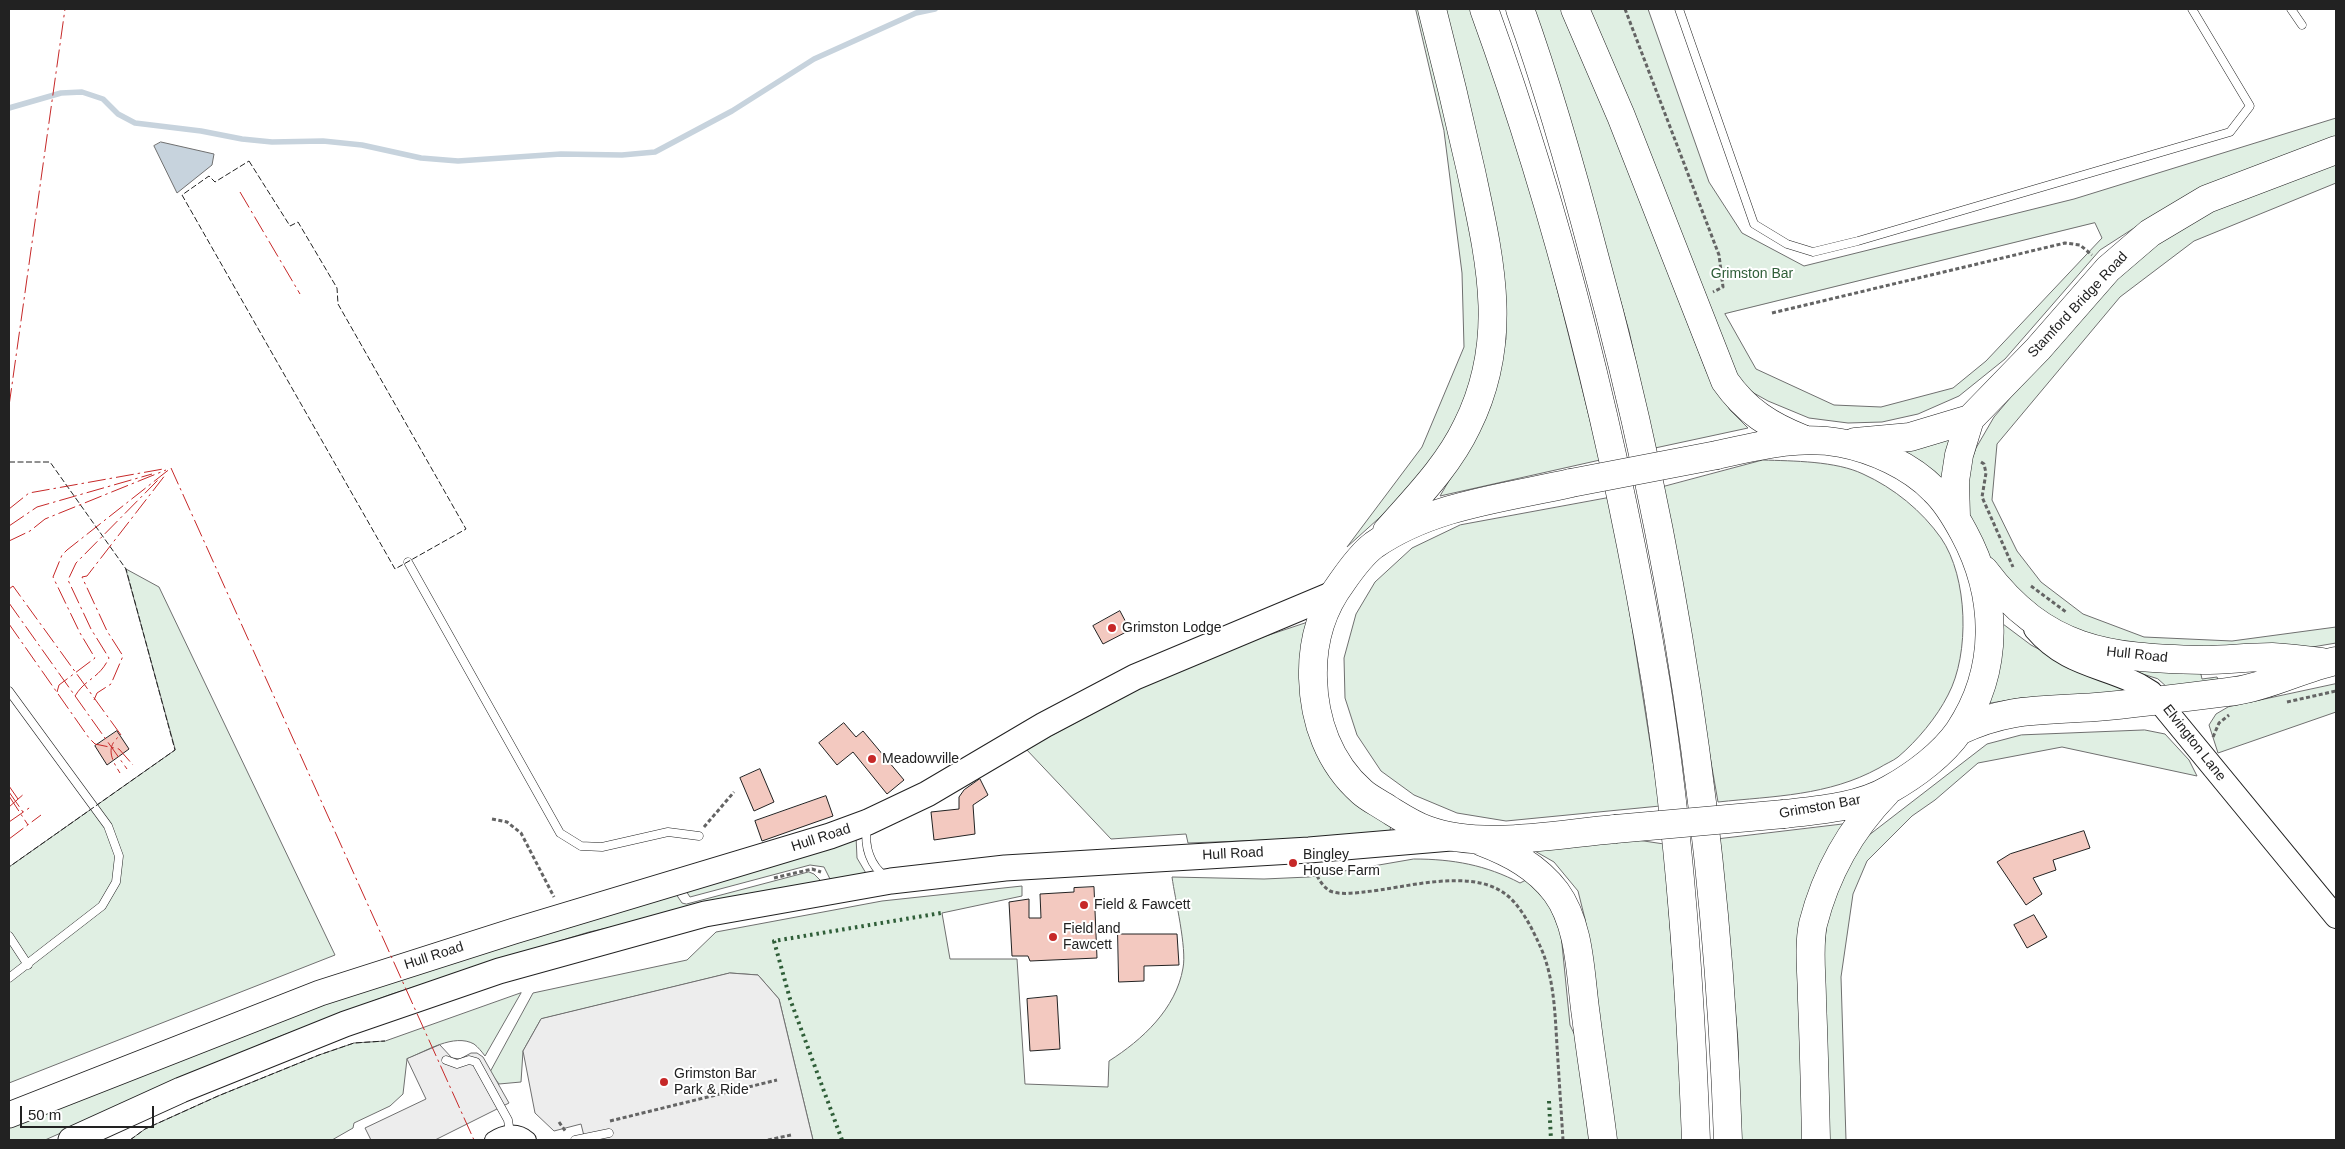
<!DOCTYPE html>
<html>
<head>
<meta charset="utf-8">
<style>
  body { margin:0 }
  #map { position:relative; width:2345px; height:1149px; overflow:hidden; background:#fff; font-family:Helvetica,sans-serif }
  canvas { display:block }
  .frame { position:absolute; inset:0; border:10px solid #222; pointer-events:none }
  .scale { position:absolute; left:20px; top:1106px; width:134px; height:22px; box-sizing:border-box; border:2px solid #222; border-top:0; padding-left:6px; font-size:15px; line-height:18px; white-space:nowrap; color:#222; -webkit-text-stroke:4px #fff; paint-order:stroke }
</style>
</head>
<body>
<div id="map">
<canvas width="2345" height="1149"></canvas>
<div class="frame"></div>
<div class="scale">50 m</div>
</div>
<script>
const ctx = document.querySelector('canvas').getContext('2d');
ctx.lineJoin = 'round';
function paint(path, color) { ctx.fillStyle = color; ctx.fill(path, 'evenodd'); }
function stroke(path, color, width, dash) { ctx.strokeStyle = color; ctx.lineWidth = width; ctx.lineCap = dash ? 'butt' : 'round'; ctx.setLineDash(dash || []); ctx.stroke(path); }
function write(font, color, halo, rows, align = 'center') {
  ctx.font = font + ' Helvetica,sans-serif'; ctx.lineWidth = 4; ctx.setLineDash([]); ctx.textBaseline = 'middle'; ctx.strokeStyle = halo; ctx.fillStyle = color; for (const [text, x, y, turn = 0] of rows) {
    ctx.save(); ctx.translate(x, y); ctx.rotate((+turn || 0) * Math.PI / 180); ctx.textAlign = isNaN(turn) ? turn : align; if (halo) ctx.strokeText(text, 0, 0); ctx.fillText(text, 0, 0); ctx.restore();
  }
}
const green = new Path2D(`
  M 1416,9 L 1418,9 L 1454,131 L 1478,250 L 1481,349 L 1468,399 L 1444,446 L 1419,482 L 1347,547 L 1422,447 L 1464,347 L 1462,273 L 1444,131 Z
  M 1442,9 L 1473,9 L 1529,177 L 1600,460 L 1440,496 L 1464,455 L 1489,395 L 1506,339 L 1504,289 Z
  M 1530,9 L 1566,9 L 1707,373 L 1730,410 L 1748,428 L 1655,448 L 1629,331 L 1577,147 Z
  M 1586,9 L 1648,9 L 1709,182 L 1742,233 L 1804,266 L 2074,199 L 2336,118 L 2336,139 L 2145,221 L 2100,250 L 2005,359 L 1959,396 L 1918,414 L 1882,422 L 1848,423 L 1809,418 L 1768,401 L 1743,387 L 1726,356 ZM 2095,223 L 2102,238 L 1986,361 L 1953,388 L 1881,407 L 1834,405 L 1756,369 L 1725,314 Z
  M 2336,157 L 2336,183 L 2194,241 L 2120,297 L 1997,444 L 1992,500 L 2017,551 L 2041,582 L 2083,614 L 2144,637 L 2232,641 L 2336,627 L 2336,643 L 2277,653 L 2134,653 L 2056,626 L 1998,577 L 1979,541 L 1966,505 L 1966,475 L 1976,448 L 1994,417 L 2064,334 L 2123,270 L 2168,232 L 2236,198 Z
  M 1952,436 L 1946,483 L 1901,452 Z
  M 1763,460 C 1793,461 1836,461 1863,474 C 1894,488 1922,511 1941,538 C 1968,577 1970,654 1948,695 C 1937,717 1917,741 1898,757 C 1893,761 1885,764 1879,768 C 1828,796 1774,796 1718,802 L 1663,487 Z
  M 1608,498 L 1624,576 L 1660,806 L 1506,821 L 1457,813 L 1414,795 L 1381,771 L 1357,735 L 1345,698 L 1344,658 L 1356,614 L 1375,582 L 1412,548 L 1460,525 Z
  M 126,569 L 159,587 L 335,955 L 9,1083 L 9,867 L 175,750 Z
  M 1312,621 L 1309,708 L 1391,823 L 1390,831 L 1296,839 L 1188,843 L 1186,834 L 1111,839 L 1026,749 L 1158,679 L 1230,648 Z
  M 2003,624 L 2031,645 L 2059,660 L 2131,692 L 2021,698 L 1985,704 Z
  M 2127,669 L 2200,670 L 2202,679 L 2217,677 L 2218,679 L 2168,688 L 2158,679 Z
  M 2336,684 L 2336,712 L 2218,753 L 2209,725 L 2216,714 L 2228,707 Z
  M 2145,730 L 2165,734 L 2189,760 L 2197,776 L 2062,747 L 1978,763 L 1935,800 L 1912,816 L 1867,861 L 1853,894 L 1841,977 L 1846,1140 L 1828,1140 L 1822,965 L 1827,921 L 1840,879 L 1860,842 L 1987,744 L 2021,735 Z
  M 1845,824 L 1814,878 L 1806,1140 L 1740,1140 L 1738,1042 L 1720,839 Z
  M 856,836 L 857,858 L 867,875 L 830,879 L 824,867 L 810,865 L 690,897 L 686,891 Z
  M 1617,837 L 1664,844 L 1686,1140 L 1612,1140 L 1596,985 L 1585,919 L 1578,891 L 1554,862 L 1533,850 Z
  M 1414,859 C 1453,859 1486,865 1520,883 L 1526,880 L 1538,889 L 1549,904 L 1561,934 L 1570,1025 L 1588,1063 L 1595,1140 L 813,1140 L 779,999 L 758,975 L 730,973 L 541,1019 L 523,1051 L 521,1082 L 499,1084 L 490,1072 L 533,993 L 687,960 L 716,932 L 882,901 L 1022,886 L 1022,896 L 942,913 L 950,959 L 1017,959 L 1025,1084 L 1108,1087 L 1109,1061 C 1142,1040 1176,1009 1183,968 C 1187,948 1175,899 1172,877 L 1264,879 L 1309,877 Z
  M 809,872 L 814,874 L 821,881 L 589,932 L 494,961 L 389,995 L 268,1041 L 45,1140 L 9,1140 L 9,1127 L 179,1057 L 363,990 L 676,894 L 682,903 L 686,904 Z
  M 521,993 L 485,1056 C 482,1052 478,1047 474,1044 C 454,1033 426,1051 407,1059 L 403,1094 L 390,1106 L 354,1123 L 353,1128 L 332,1140 L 130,1140 L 145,1129 L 218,1096 L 319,1055 L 354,1043 L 385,1041 Z`);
const parking = new Path2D(`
  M 730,973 L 758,975 L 779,999 L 813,1140 L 585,1140 L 581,1124 L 554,1131 L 535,1113 L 523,1051 L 541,1019 Z
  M 440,1045 L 452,1058 L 460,1059 L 471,1053 L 477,1053 L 483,1057 L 509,1103 L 435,1140 L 371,1140 L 365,1128 L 426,1099 L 407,1059 Z`);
const water = new Path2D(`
  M 161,142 L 214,154 L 212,165 L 177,193 L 154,146 Z`);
const stream = new Path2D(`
  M 9,108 L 61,93 L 82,92 L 103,99 L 118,114 L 135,123 L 201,131 L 242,139 L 272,142 L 323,141 L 362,145 L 421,158 L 458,161 L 561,154 L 622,155 L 655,152 L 732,111 L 814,59 L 916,13 L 935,9`);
const building = new Path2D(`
  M 1120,611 L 1130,630 L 1103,644 L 1093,626 Z
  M 844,723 L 856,737 L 863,731 L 904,780 L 887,794 L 853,752 L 837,765 L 819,743 Z
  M 117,731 L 129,749 L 107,765 L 95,746 Z
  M 760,769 L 774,802 L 754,811 L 740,778 Z
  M 980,779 L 988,795 L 973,805 L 975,834 L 934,840 L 931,812 L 959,809 L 959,797 L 964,790 Z
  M 826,796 L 833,816 L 762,841 L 755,821 Z
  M 2084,831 L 2090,848 L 2053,860 L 2056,870 L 2033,878 L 2042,894 L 2026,905 L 1997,862 L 2010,854 Z
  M 1094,887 L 1097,958 L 1030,961 L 1028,956 L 1012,956 L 1009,902 L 1029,899 L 1029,918 L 1041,918 L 1040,894 L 1074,892 L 1074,888 Z
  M 2034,915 L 2047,937 L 2027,948 L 2014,925 Z
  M 1118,934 L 1177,934 L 1179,965 L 1144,966 L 1144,981 L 1119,982 Z
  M 1057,996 L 1060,1049 L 1030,1051 L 1027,999 Z`);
const path = new Path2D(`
  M 1625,9 L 1719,255 L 1723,287 L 1713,292
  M 1772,313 L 2065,243 L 2080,245 L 2092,255
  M 1981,462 L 1984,464 L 1986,473 L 1982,497 L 2013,567
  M 2031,586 L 2066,612
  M 2287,702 L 2336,691
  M 2213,737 L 2219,723 L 2229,715
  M 492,819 L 507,822 L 521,833 L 554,897
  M 704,827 L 734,792
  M 1314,870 C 1318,878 1322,886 1330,891 C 1340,895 1354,893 1364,892 C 1405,888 1469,868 1504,893 C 1520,904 1532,928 1540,946 C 1554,976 1555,1013 1557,1046 C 1559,1077 1561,1109 1563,1140
  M 774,878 L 812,869 L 821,872
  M 610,1121 L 777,1080
  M 559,1122 L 566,1132
  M 768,1140 L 791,1135`);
const lane = new Path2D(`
  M 1679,9 L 1754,224 L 1787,244 L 1813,252 L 1858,241 L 2230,132 L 2250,106 L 2192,9
  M 2291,9 L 2302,25
  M 408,562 L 560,833 L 581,846 L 602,847 L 668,832 L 699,836
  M 9,691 L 108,826 L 119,856 L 116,882 L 102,906 L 9,978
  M 867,828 C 864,846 870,866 886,877
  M 9,936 L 28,965
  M 446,1060 L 457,1064 L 469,1060 L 476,1062 L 508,1120 L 510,1133
  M 575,1140 L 609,1133`);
const street = new Path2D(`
  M 493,1140 C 504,1132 518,1131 528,1140`);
const secondary = new Path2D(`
  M 2035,629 C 2070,670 2111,665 2151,692 L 2336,917`);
const primary = new Path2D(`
  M 9,1115 L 320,993 L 514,931 L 830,836 L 868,822 L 927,794 L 1044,725 L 1135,677 L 1333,594
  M 71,1140 L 181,1090 L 345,1024 L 499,971 L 705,914 L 891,881 L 1005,868 L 1309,850 L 1451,838`);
const highway = new Path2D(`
  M 1484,9 C 1563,227 1618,454 1656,683 C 1680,834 1690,988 1696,1140
  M 1520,9 C 1549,90 1573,175 1595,259 C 1674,546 1718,842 1728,1140
  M 1575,9 L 1621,116 L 1725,381 C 1746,411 1770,426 1803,439
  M 1855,442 L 1910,437 L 1970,419
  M 1717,455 C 1758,446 1799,435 1841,443 C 1873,449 1911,466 1934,490 C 1947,502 1956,518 1964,533 C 1998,596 2000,670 1959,731 C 1943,754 1915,775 1890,789 C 1860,807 1819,810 1784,814
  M 1571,483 C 1504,498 1432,505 1374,545 C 1362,554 1351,569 1342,582 C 1321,610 1312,643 1313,678 C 1314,721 1329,763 1362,792 C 1370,799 1379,803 1388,809 C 1401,817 1413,825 1427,830 C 1482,850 1557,834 1615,829
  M 1956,517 L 1955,481 L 1959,455 L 1970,419 L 2038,349 L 2108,269 L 2150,233 L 2207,199 L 2336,150
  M 1387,531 C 1416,498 1448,466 1467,426 C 1510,340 1490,260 1471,171 C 1459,117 1446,63 1432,9
  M 1984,570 C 2045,651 2107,658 2203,660 C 2226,660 2249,657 2272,657 C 2288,658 2305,660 2321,662
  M 1959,731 C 2009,707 2043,711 2096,707 C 2142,703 2188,697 2235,691 C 2270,686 2302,668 2336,661
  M 1482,842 C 1511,853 1537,867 1556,892 C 1581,926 1580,976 1586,1016 C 1591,1058 1598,1099 1603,1140
  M 1816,1140 C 1815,1093 1814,1047 1812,1000 C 1812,976 1808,948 1813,924 C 1826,873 1850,830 1886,793`);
const highwayBridge = new Path2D(`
  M 1571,483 L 1717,455
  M 1615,829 L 1784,814`);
const hedge = new Path2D(`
  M 1549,1101 L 1551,1140
  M 842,1140 L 790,999 L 774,941 L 941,913`);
const fence = new Path2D(`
  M 249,161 L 290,226 L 298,222 L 337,288 L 338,304 L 466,529 L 395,569 L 182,195 L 209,176 L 215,182 Z
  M 9,462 L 50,462 L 126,569 L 175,750 L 9,867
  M 130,1140 L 145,1129 L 218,1096 L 319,1055 L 354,1043 L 385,1041`);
const power = new Path2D(`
  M 240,192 L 300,294
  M 9,406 L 65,9
  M 171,468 L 474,1140
  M 9,509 L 29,493 L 163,469
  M 9,526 L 37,507 L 152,474
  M 9,541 L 30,531 L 45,519 L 166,470
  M 9,589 L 13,586 L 121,735 C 105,746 111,759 120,773
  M 9,603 L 127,769
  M 9,624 L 89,738 L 95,744 L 119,749 L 133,765
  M 57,692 L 59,685 L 95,658 L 80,633 L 53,577 L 62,555 L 67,550 L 171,468
  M 75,696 C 86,678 99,679 109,658 L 91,629 L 68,580 L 76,563 L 158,480
  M 94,700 L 97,693 L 111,684 L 123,656 L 107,631 L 82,577 L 87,576 L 166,474
  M 9,786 L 18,799
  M 9,792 L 23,812
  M 9,796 L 28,825
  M 9,807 L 25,793
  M 9,822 L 32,806
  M 9,839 L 41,815`);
const markers = [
  [1112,628,5,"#c62828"],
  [872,759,5,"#c62828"],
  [1293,863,5,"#c62828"],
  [1084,905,5,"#c62828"],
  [1053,937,5,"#c62828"],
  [664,1082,5,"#c62828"]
];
const parkNames = [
  ["Grimston Bar",1752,274]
];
const streetNames = [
  ["Stamford Bridge Road",2078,305,-47],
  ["Hull Road",2137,655,6],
  ["Elvington Lane",2194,743,52],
  ["Grimston Bar",1820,807,-10],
  ["Hull Road",821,838,-18],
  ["Hull Road",1233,854,-3],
  ["Hull Road",434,956,-18]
];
const poiNames = [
  ["Grimston Lodge",1122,628],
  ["Meadowville",882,759],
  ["Bingley",1303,855],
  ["House Farm",1303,871],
  ["Field & Fawcett",1094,905],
  ["Field and",1063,929],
  ["Fawcett",1063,945],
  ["Grimston Bar",674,1074],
  ["Park & Ride",674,1090]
];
paint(green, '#e0efe3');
stroke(green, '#6f6f6f', 1);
paint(parking, '#ededed');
stroke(parking, '#6f6f6f', 1);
paint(water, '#c7d3dd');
stroke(water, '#6f6f6f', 1);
stroke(stream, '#c7d3dd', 5.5);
paint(building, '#f3c9c0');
stroke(building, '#222', 1);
stroke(lane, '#222', 9);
stroke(street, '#222', 18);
stroke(secondary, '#222', 24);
stroke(primary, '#222', 27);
stroke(highway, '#222', 29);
stroke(path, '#646464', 3, [4, 2.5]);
stroke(lane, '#fff', 8);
stroke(street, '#fff', 16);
stroke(secondary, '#fff', 22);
stroke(primary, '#fff', 25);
stroke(highway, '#fff', 28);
stroke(highwayBridge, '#222', 29, []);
stroke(highwayBridge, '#fff', 28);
stroke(hedge, '#2f5e38', 4, [2.5, 4]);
stroke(fence, '#222', 1, [6, 2.5]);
stroke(power, '#c62828', 1, [18, 4, 2.5, 4]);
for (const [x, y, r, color] of markers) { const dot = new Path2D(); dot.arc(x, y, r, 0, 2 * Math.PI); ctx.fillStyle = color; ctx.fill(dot); stroke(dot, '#fff', 2); }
write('14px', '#2f5e38', '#fff', parkNames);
write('14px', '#222', '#fff', streetNames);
write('14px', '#222', '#fff', poiNames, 'left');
</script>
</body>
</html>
